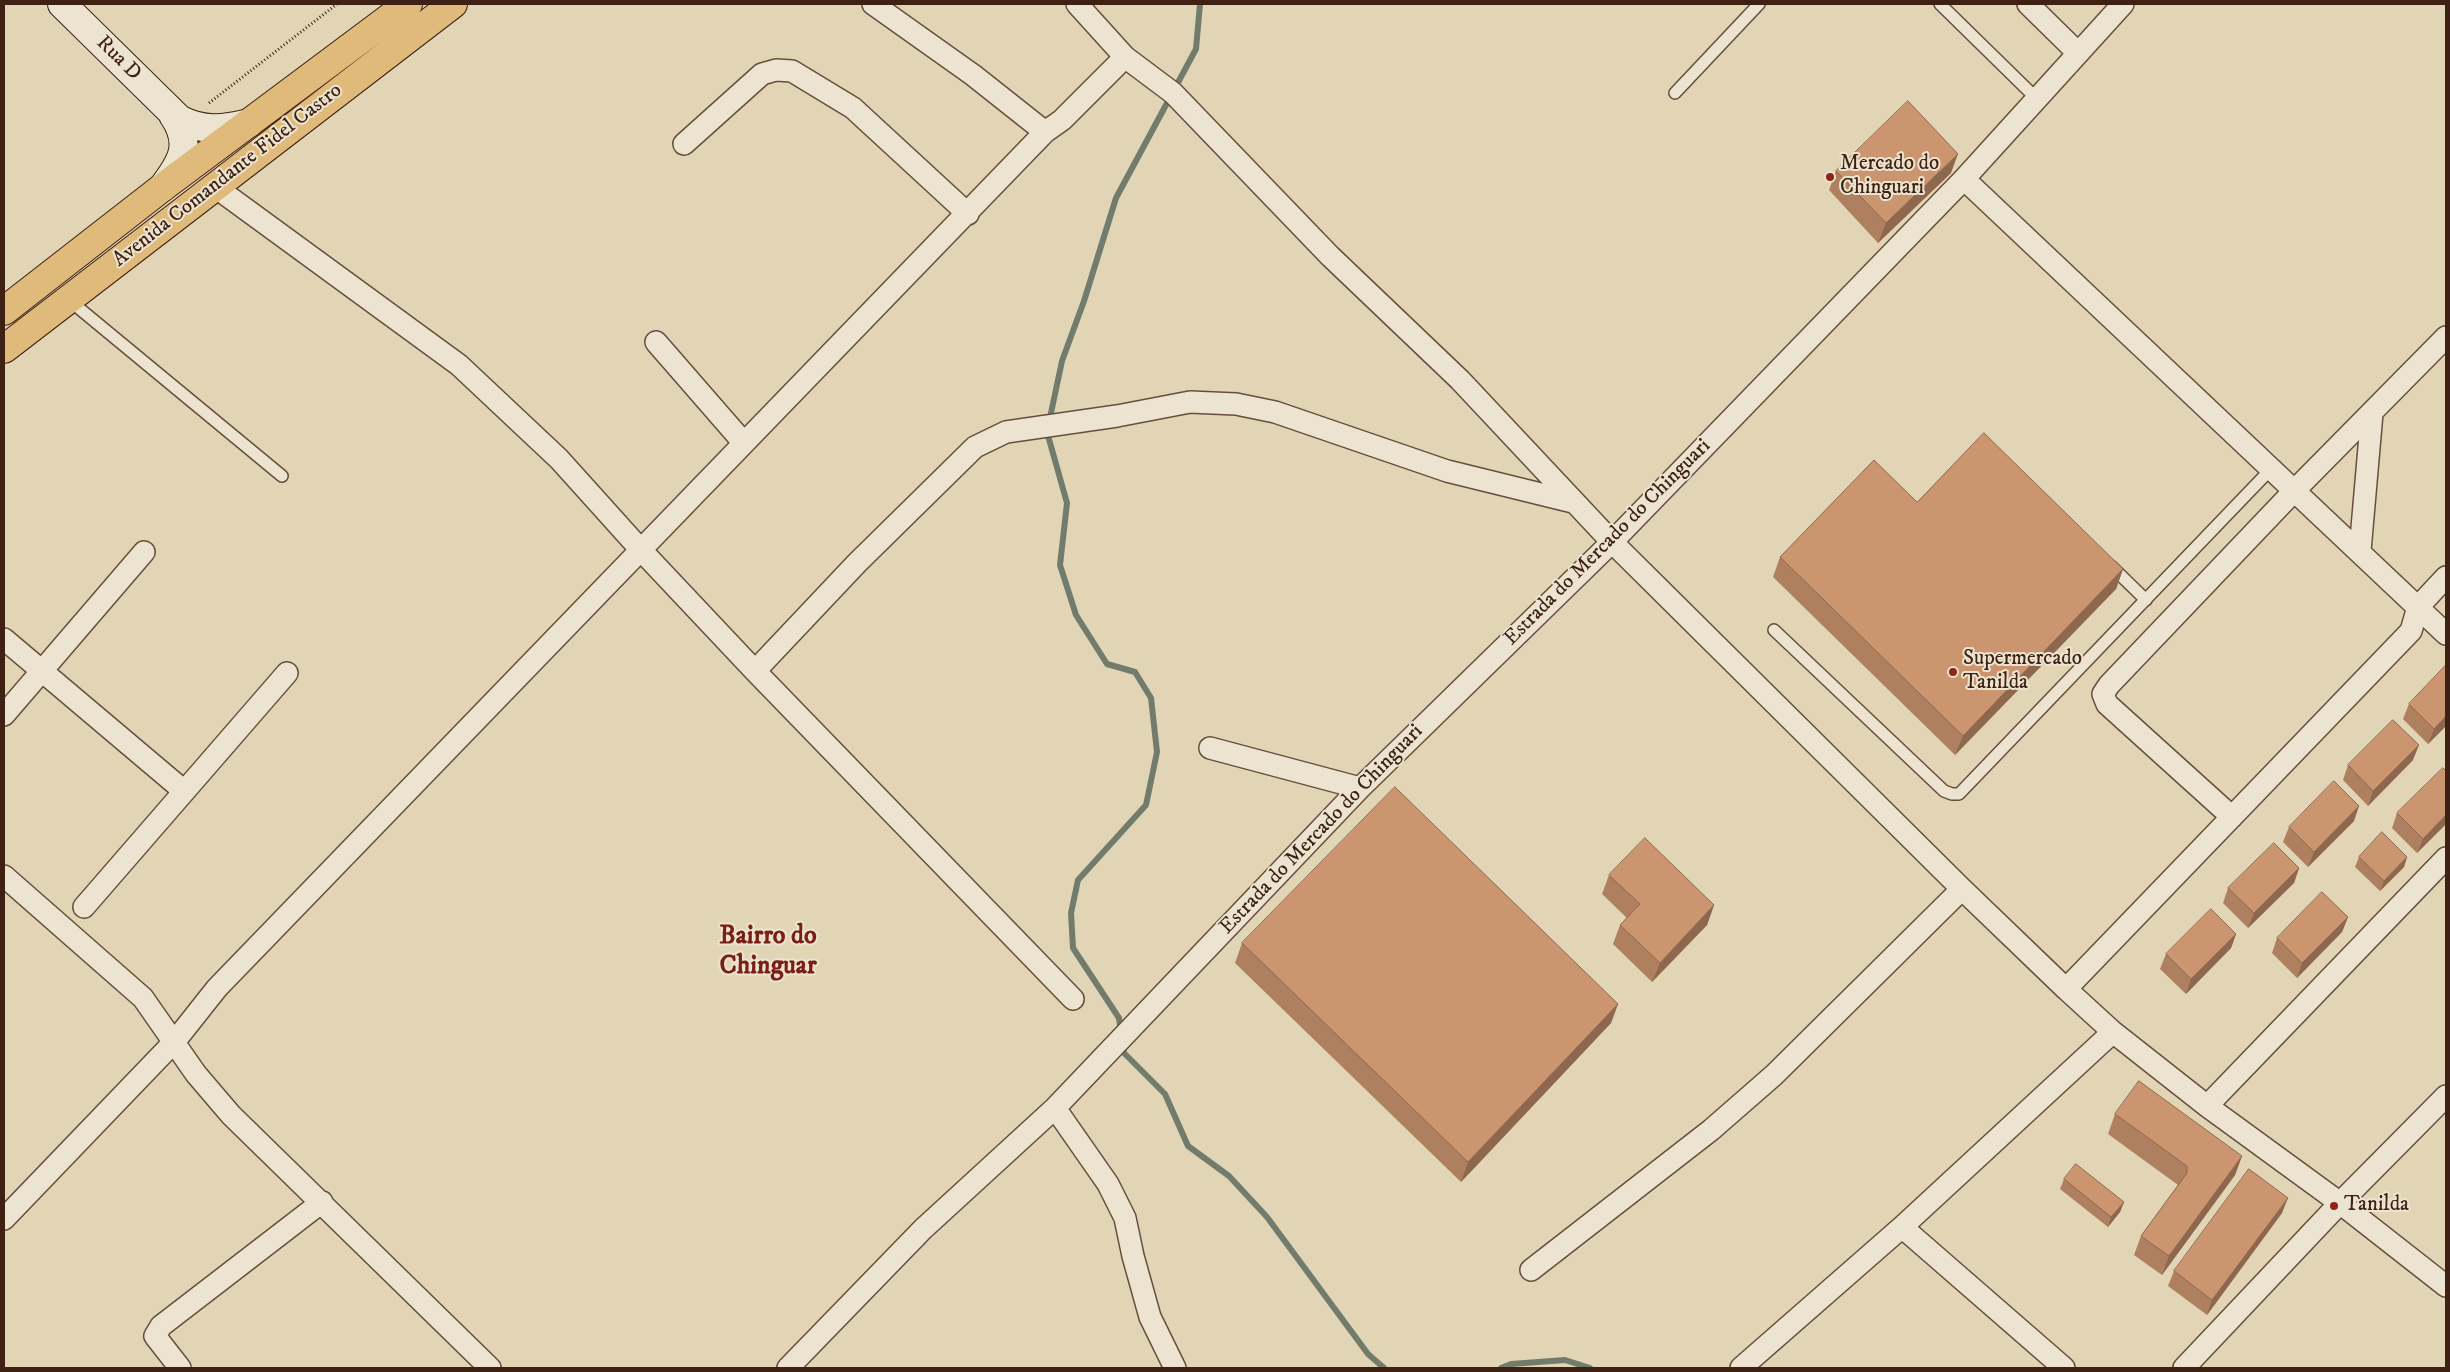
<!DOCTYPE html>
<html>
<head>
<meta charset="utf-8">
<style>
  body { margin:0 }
  #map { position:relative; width:2450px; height:1372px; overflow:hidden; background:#e1d5b6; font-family:"IM FELL DW Pica",serif }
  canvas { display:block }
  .frame { position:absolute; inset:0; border:5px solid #3e2113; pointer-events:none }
</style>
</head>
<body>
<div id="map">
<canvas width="2450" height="1372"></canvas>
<div class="frame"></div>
</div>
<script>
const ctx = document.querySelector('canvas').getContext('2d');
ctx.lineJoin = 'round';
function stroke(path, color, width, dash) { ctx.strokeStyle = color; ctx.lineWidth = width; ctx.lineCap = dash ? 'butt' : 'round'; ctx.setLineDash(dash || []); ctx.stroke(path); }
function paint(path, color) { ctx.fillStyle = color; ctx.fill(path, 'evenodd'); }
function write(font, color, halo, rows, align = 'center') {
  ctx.font = font + ' "IM FELL DW Pica",serif'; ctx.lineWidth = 4; ctx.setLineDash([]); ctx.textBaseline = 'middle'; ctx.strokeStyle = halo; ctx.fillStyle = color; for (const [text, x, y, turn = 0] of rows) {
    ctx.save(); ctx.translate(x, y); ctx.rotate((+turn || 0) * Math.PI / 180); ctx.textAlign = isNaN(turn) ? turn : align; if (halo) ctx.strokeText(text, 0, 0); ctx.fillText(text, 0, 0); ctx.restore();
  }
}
const stream = new Path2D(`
  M 1121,1032 L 1119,1018 L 1073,948 L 1071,913 L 1078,880 L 1146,805 L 1157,752 L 1151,698 L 1135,672 L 1107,664 L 1076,615 L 1060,565 L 1067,503 L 1047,432 L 1062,361 L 1084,301 L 1116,198 L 1196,49 L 1200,4
  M 1123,1044 L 1124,1053 L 1165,1094 L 1188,1146 L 1229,1176 L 1267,1217 L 1368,1354 L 1384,1368
  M 1501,1368 L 1511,1364 L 1565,1360 L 1590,1368`);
const path = new Path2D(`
  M 209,103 L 337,4`);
const lane = new Path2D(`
  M 1940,4 L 2037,99
  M 1675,93 L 1759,4
  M 69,300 L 282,476
  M 2111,566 L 2146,600
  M 1774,630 L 1944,791 L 1952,794 L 1959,794 L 2271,469`);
const street = new Path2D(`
  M 873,4 L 973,75 L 1045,132
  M 1077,4 L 1125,57 L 1173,93 L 1330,256 L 1460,380 L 1612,542 L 1962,889 L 2066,989 L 2113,1032 L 2207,1106 L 2340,1203 L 2446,1286
  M 2028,4 L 2078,53
  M 684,144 L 762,74 L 776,70 L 792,71 L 853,108 L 968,214
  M 1964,179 L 2446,634
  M 214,186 L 459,365 L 559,459 L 640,549 L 755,671 L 1073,999
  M 656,342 L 743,442
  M 2360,551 L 2372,413
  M 4,639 L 184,791
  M 755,671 L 857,563 L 975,447 L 1006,432 L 1117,416 L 1190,402 L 1236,404 L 1275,412 L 1447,471 L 1573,502
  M 4,715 L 144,552
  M 1210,748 L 1360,788
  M 2232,817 L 2107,704 L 2103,694 L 2109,685 L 2294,491 L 2446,337
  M 4,876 L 143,998 L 196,1074 L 231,1115 L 490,1368
  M 84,907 L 287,673
  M 2066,989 L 2411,631 L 2418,607 L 2446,577
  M 2207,1106 L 2446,858
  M 1055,1108 L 1108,1184 L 1125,1218 L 1133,1256 L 1150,1317 L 1175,1368
  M 4,1219 L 175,1041 L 217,988 L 1045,132 L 1062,120 L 1125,57
  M 1902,1227 L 2064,1368
  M 1531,1270 L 1711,1130 L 1774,1075 L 1962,889
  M 180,1368 L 155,1336 L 161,1326 L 322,1202
  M 788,1368 L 923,1229 L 1055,1108 L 1360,788 L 1612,542 L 1964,179 L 2123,4
  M 1741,1368 L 1902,1227 L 2113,1032
  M 2184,1368 L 2340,1203 L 2446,1096`);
const secondary = new Path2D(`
  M 62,4 L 179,119 C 203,132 224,129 249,123
  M 163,187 C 182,162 193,144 173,115`);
const highway = new Path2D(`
  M 4,311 L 163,187 L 408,4
  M 4,349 L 453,4`);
const wall = new Path2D(`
  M 1836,171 L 1951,173 L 1878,243 L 1829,190 Z
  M 1917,502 L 2123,569 L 2116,589 L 1955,755 L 1773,577 L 1780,557 Z
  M 2409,704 L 2446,726 L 2428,744 L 2403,719 Z
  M 2413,760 L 2368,806 L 2343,780 L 2348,765 Z
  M 2397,813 L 2446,824 L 2417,853 L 2392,828 Z
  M 2354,821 L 2308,867 L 2283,842 L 2289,827 Z
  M 2359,857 L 2407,857 L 2404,867 L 2380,891 L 2355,867 Z
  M 2299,868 L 2294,883 L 2248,928 L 2223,903 L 2228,888 Z
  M 1609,875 L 1714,905 L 1707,925 L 1652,982 L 1613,944 L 1620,925 L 1627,918 L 1602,894 Z
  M 2348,917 L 2342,932 L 2297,978 L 2272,953 L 2277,938 Z
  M 2236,934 L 2231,948 L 2186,994 L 2160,969 L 2166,954 Z
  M 1242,943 L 1618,1004 L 1611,1023 L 1461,1182 L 1235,963 Z
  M 2115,1114 L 2242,1156 L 2235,1175 L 2162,1275 L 2134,1255 L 2141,1236 L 2178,1185 L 2108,1134 Z
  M 2064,1179 L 2124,1202 L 2120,1212 L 2108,1227 L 2060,1189 Z
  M 2282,1213 L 2207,1315 L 2168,1286 L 2174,1271 Z`);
const shadedWall = new Path2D(`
  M 1958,154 L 1951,173 L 1878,243 L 1886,223 Z
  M 2123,569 L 2116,589 L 1955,755 L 1963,736 Z
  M 2446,716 L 2446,726 L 2428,744 L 2434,729 Z
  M 2419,745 L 2413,760 L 2368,806 L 2373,791 Z
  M 2359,806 L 2354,821 L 2308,867 L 2314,852 Z
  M 2446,815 L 2446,824 L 2417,853 L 2423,839 Z
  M 2407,857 L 2404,867 L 2380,891 L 2384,881 Z
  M 2299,868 L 2294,883 L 2248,928 L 2254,913 Z
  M 1714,905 L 1707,925 L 1652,982 L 1660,963 Z
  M 2348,917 L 2342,932 L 2297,978 L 2302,963 Z
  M 2236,934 L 2231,948 L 2186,994 L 2191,979 Z
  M 1618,1004 L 1611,1023 L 1461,1182 L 1468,1162 Z
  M 2242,1156 L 2235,1175 L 2162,1275 L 2169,1256 Z
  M 2288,1198 L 2282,1213 L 2207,1315 L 2212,1300 Z
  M 2124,1202 L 2120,1212 L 2108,1227 L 2111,1217 Z`);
const building = new Path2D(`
  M 1908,101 L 1958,154 L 1886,223 L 1836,171 Z
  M 1984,433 L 2123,569 L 1963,736 L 1780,557 L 1874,460 L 1917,502 Z
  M 2446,665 L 2446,716 L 2434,729 L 2409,704 Z
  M 2393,720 L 2419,745 L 2373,791 L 2348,765 Z
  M 2443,768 L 2446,771 L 2446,815 L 2423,839 L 2397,813 Z
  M 2334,781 L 2359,806 L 2314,852 L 2289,827 Z
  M 1395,787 L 1618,1004 L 1468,1162 L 1242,943 Z
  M 2382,832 L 2407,857 L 2384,881 L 2359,857 Z
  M 1645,838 L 1714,905 L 1660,963 L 1620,925 L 1640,904 L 1609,875 Z
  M 2274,843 L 2299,868 L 2254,913 L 2228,888 Z
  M 2322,892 L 2348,917 L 2302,963 L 2277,938 Z
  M 2211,909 L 2236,934 L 2191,979 L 2166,954 Z
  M 2139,1081 L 2242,1156 L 2169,1256 L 2141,1236 L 2187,1173 L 2187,1166 L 2115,1114 Z
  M 2076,1164 L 2124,1202 L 2111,1217 L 2064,1179 Z
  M 2249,1169 L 2288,1198 L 2212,1300 L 2174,1271 Z`);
const markers = [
  [1830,177,5,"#8f2418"],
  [1953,672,5,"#8f2418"],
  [2334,1206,5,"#8f2418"]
];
const streetNames = [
  ["Rua D",118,59,45],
  ["Avenida Comandante Fidel Castro",228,176,-38],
  ["Estrada do Mercado do Chinguari",1608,543,-45],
  ["Estrada do Mercado do Chinguari",1322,830,-46]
];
const poiNames = [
  ["Mercado do",1840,165],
  ["Chinguari",1840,189],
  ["Supermercado",1963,660],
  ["Tanilda",1963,684],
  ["Tanilda",2344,1206]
];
const districtNames = [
  ["Bairro do",768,938],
  ["Chinguar",768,968]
];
stroke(stream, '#727c6d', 6);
stroke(lane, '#674e3c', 14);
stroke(street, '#674e3c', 24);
stroke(secondary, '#3e2113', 30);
stroke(highway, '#3e2113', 30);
stroke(path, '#3e2113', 3, [1, 2.5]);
stroke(lane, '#ece4d0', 11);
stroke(street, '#ece4d0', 21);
stroke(secondary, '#ece4d0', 28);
stroke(highway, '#e0ba7b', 28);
paint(wall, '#af805f');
paint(shadedWall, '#8e684e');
paint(building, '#cb956f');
stroke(building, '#8e684e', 1);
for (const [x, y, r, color] of markers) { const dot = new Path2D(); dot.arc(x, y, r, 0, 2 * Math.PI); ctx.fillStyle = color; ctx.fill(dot); stroke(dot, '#ece4d0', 2); }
write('21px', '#3e2113', '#ece4d0', streetNames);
write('21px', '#3e2113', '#ece4d0', poiNames, 'left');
write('bold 26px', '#7a1f14', '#ece4d0', districtNames);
</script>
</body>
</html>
